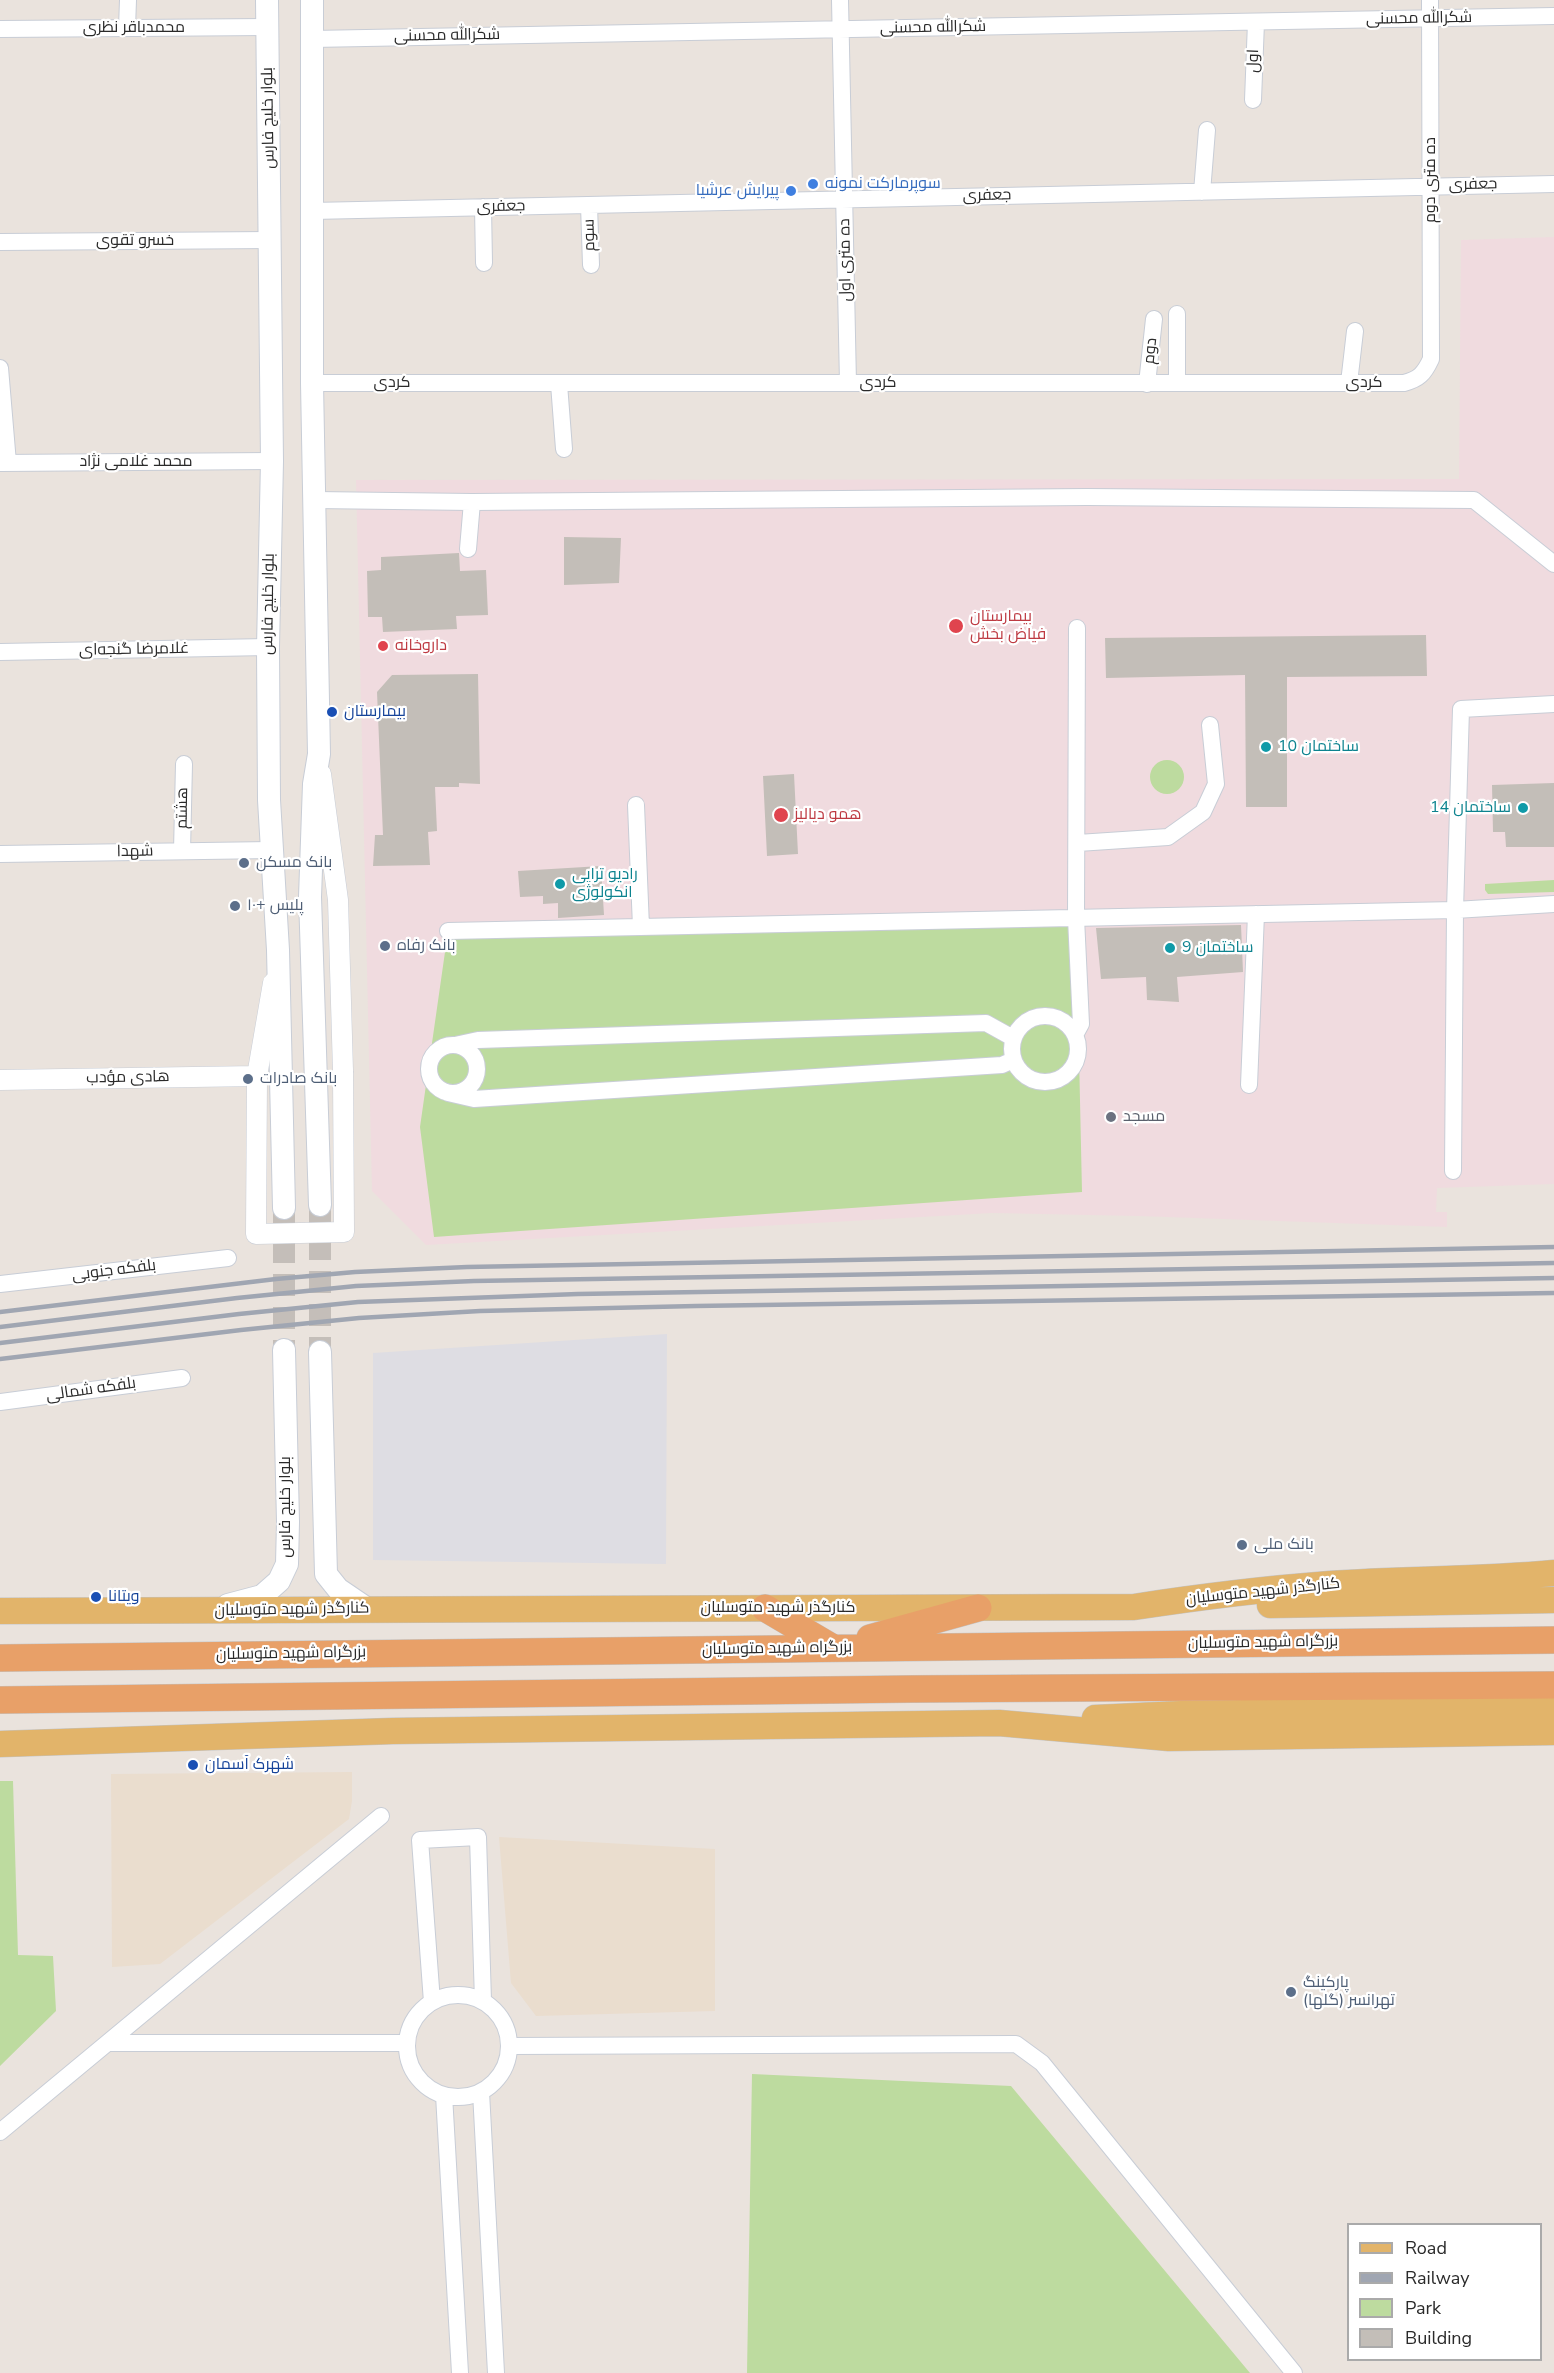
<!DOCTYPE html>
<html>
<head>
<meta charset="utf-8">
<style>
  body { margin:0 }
  #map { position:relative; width:1554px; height:2373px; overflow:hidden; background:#eae3dd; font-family:"Nunito Sans",sans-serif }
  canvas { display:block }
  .legend { position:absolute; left:1347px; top:2223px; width:195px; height:138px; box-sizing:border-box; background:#fff; border:2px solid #aaa; margin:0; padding:8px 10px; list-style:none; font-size:18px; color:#2a2a2a }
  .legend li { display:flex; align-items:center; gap:12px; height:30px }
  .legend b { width:30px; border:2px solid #aaa }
</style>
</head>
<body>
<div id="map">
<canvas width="1554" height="2373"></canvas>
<ul class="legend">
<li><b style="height:8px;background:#e2b46a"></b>Road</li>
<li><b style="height:8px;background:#a0a6b2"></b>Railway</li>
<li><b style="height:16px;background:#bddb9f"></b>Park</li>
<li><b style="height:16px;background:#c3beb8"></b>Building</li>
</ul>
</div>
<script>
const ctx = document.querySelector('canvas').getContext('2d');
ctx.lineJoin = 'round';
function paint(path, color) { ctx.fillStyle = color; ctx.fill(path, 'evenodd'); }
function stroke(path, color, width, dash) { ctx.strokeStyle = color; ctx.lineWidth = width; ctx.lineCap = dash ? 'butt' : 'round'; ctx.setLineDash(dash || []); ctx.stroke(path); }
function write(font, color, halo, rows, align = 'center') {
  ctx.font = font + ' "Nunito Sans",Cairo,sans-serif'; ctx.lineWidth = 4.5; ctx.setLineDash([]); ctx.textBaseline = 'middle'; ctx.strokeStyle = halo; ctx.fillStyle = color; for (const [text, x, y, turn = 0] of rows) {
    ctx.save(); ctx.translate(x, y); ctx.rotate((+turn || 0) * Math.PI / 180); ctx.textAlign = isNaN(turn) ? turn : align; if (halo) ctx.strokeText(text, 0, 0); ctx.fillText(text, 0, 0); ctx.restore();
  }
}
const industrial = new Path2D(`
  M 667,1334 L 666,1564 L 373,1560 L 373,1353 Z`);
const education = new Path2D(`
  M 352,1772 L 352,1801 L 349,1819 L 160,1964 L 112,1967 L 111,1774 Z
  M 499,1837 L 715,1849 L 715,2011 L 536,2016 L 511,1983 Z`);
const medical = new Path2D(`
  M 1554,237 L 1554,1184 L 1437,1188 L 1436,1212 L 1447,1212 L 1447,1227 L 1139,1216 L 992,1213 L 426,1245 L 372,1191 L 356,480 L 1459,479 L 1461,240 Z`);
const green = new Path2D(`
  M1150 777a17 17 0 1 1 34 0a17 17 0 1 1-34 0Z
  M 1554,880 L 1554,892 L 1488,894 L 1485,890 L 1485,884 Z
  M 1076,918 L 1082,1192 L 434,1237 L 420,1127 L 448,931 Z
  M 0,1781 L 13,1781 L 18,1955 L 53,1956 L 56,2011 L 0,2066 Z
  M 752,2074 L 1011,2086 L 1250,2373 L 747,2373 Z`);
const building = new Path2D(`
  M 564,537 L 621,538 L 619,583 L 564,585 Z
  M 459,553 L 460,571 L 486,570 L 488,615 L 456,616 L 457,629 L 383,632 L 382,617 L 368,617 L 367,571 L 381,570 L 381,557 Z
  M 1426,635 L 1427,676 L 1287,677 L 1287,807 L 1246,807 L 1245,675 L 1106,678 L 1105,638 Z
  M 478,674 L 480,784 L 459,783 L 459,787 L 435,787 L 437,831 L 428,832 L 430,865 L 373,866 L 375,835 L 383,835 L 377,692 L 392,675 Z
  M 794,774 L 798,854 L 767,856 L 763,776 Z
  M 1554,783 L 1554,847 L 1506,847 L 1505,832 L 1493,832 L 1492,785 Z
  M 601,866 L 604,915 L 558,918 L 558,903 L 543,904 L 543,896 L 520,897 L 518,871 Z
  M 1241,925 L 1243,972 L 1177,977 L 1179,1002 L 1147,1000 L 1146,977 L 1101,979 L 1096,928 Z`);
const secondaryTunnel = new Path2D(`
  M 320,1205 L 320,1352
  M 284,1208 L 284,1350`);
const minor = new Path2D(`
  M 840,0 L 848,383
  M 127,28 L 128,0
  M 0,29 L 267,27
  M 312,39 L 1554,16
  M 1253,100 L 1256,22
  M 1202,192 L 1207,130
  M 589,205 L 591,265
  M 483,207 L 484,263
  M 312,211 L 1554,184
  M 0,242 L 271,240
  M 0,368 L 8,463
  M 312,383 L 1404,383 C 1419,379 1424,374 1431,359 L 1430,0
  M 1177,383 L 1177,314
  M 1349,383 L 1355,331
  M 559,384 L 564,449
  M 1147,384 L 1154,319
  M 0,463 L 272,461
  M 315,500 L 472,502 L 1087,497 L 1474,500 L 1554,564
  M 468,549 L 472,502
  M 0,652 L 268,647
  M 636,805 L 641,927
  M 1078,843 L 1168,837 L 1203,812 L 1216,784 L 1210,725
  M 182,851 L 184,764
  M 0,854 L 271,850
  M 448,931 L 1455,910 L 1554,904
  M1012 1049a33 33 0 1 1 66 0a33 33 0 1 1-66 0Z
  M 1075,1035 L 1081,1024 L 1076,918 L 1077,628
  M429 1069a24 24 0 1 1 48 0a24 24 0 1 1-48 0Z
  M 455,1045 L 478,1040 L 986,1023 L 1013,1038
  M 1249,1085 L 1256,914
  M 448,1093 L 474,1099 L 1002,1065 L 1013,1060
  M 1453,1171 L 1455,910 L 1461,709 L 1554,704
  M 0,1284 L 228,1258
  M 0,1402 L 182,1378
  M407 2046a51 51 0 1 1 102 0a51 51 0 1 1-102 0Z
  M 432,2002 L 420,1840 L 478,1837 L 483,2001
  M 109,2043 L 407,2043
  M 510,2046 L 1016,2044 L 1042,2063 L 1294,2373
  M 481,2092 L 496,2373
  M 444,2095 L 460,2373
  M 0,2132 L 381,1816`);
const tertiary = new Path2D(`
  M 321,774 L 338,900 L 343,1071
  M 0,1080 L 257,1076 L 273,983`);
const secondary = new Path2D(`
  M 267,0 L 272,461 L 268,647 L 269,800 L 278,950 L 284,1208
  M 312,0 L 312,383 L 319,754 L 314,784 L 310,897 L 320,1205
  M 320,1352 L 326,1574 L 338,1589 L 366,1608
  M 228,1605 L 262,1596 L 279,1581 L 287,1564 L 288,1522 L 284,1350`);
const primary = new Path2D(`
  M 1270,1605 L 1554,1600
  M 0,1611 L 1134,1607 C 1199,1597 1264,1589 1330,1584 C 1405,1579 1479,1580 1554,1573
  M 1095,1718 L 1181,1714 L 1554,1708
  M 0,1744 L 393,1731 L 999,1723 L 1169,1738 L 1554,1732`);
const trunk = new Path2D(`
  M 765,1608 L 833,1648
  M 870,1638 L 978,1608
  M 0,1658 L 1554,1640
  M 0,1700 L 911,1689 L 1554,1685`);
const rail = new Path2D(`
  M 0,1312 L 276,1279 L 355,1272 L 467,1267 L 1554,1247
  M 0,1327 L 237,1298 L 356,1286 L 474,1281 L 1554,1263
  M 0,1343 L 239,1314 L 358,1302 L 578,1294 L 1554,1278
  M 0,1359 L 241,1330 L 359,1318 L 480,1311 L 696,1306 L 1554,1293`);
const tertiaryBridge = new Path2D(`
  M 257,1076 L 256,1234 L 344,1232 L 343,1071`);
const markers = [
  [813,184,6,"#3f7fe0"],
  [791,191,6,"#3f7fe0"],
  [956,626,8,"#e0444e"],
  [383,646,6,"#e0444e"],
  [332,712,6,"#1a4fb4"],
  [1266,747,6,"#0f9aa8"],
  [1523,808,6,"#0f9aa8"],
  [781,815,8,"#e0444e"],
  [244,863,6,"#5c6f8a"],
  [560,884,6,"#0f9aa8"],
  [235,906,6,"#5c6f8a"],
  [385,946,6,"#5c6f8a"],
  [1170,948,6,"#0f9aa8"],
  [248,1079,6,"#5c6f8a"],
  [1111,1117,6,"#6b7280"],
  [1242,1545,6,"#5c6f8a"],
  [96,1597,6,"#1a4fb4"],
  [193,1765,6,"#1a4fb4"],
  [1291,1992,6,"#5c6f8a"]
];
const streetNames = [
  ["شکرالله محسنی",1419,19,-1],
  ["محمدباقر نظری",134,28],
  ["شکرالله محسنی",933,28,-1],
  ["شکرالله محسنی",447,36,-1],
  ["اول",1254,61,-88],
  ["بلوار خلیج فارس",269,118,-91],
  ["ده متری دوم",1431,180,-90],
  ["جعفری",1473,185,-1],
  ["جعفری",987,196,-1],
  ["جعفری",501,207,-1],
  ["سوم",590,235,-91],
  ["خسرو تقوی",135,241],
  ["ده متری اول",846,260,-91],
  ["دوم",1151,351,-84],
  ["کردی",392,383],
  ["کردی",878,383],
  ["کردی",1364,383],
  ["محمد غلامی نژاد",136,462],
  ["بلوار خلیج فارس",269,604,-89],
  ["غلامرضا گنجه‌ای",134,650,-1],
  ["هشتم",183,808,-89],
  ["شهدا",135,852,-1],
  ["هادی مؤدب",128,1078,-1],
  ["بلفکه جنوبی",114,1271,-7],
  ["بلفکه شمالی",91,1390,-8],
  ["بلوار خلیج فارس",286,1507,-90],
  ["کنارگذر شهید متوسلیان",1263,1592,-6],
  ["کنارگذر شهید متوسلیان",778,1608],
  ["کنارگذر شهید متوسلیان",292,1610,-1],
  ["بزرگراه شهید متوسلیان",1263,1643,-1],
  ["بزرگراه شهید متوسلیان",777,1649,-1],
  ["بزرگراه شهید متوسلیان",291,1654,-1]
];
const shopNames = [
  ["سوپرمارکت نمونه",825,184],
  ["پیرایش عرشیا",779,191,"right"]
];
const healthNames = [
  ["بیمارستان",970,617],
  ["فیاض بخش",970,635],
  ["داروخانه",395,646],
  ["همو دیالیز",794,815]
];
const transitNames = [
  ["بیمارستان",344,712],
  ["ویتانا",108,1597],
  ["شهرک آسمان",205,1765]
];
const cultureNames = [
  ["ساختمان 10",1278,747],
  ["ساختمان 14",1511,808,"right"],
  ["رادیو تراپی",572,875],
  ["انکولوژی",572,893],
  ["ساختمان 9",1182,948]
];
const serviceNames = [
  ["بانک مسکن",256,863],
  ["پلیس +۱۰",247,906],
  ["بانک رفاه",397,946],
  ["بانک صادرات",260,1079],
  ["بانک ملی",1254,1545],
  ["پارکینگ",1303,1983],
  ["تهرانسر (گلها)",1303,2001]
];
const worshipNames = [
  ["مسجد",1123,1117]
];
paint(industrial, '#dedde3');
paint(education, '#eaddce');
paint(medical, '#f0dbdf');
paint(green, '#bddb9f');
paint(building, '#c3beb8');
stroke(secondaryTunnel, '#c4beb9', 22, [22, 11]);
stroke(minor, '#c8cdd6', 18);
stroke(tertiary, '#c8cdd6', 21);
stroke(secondary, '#c8cdd6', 24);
stroke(primary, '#c3c3c3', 27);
stroke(trunk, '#c3c3c3', 28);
stroke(minor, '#fff', 16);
stroke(tertiary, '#fff', 20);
stroke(secondary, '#fff', 22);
stroke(primary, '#e2b46a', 26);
stroke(trunk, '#e8a068', 27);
stroke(rail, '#a0a6b2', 4.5);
stroke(tertiaryBridge, '#c8cdd6', 21, []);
stroke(tertiaryBridge, '#fff', 20);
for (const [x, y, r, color] of markers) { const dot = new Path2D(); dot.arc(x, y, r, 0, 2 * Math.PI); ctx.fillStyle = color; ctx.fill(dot); stroke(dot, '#fff', 2); }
write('16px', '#2a2a2a', '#fff', streetNames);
write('16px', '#366cbe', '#fff', shopNames, 'left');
write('16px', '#be3a42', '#fff', healthNames, 'left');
write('16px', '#164399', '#fff', transitNames, 'left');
write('16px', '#0d838f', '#fff', cultureNames, 'left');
write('16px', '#4e5e75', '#fff', serviceNames, 'left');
write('16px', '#5b616d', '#fff', worshipNames, 'left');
</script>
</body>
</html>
